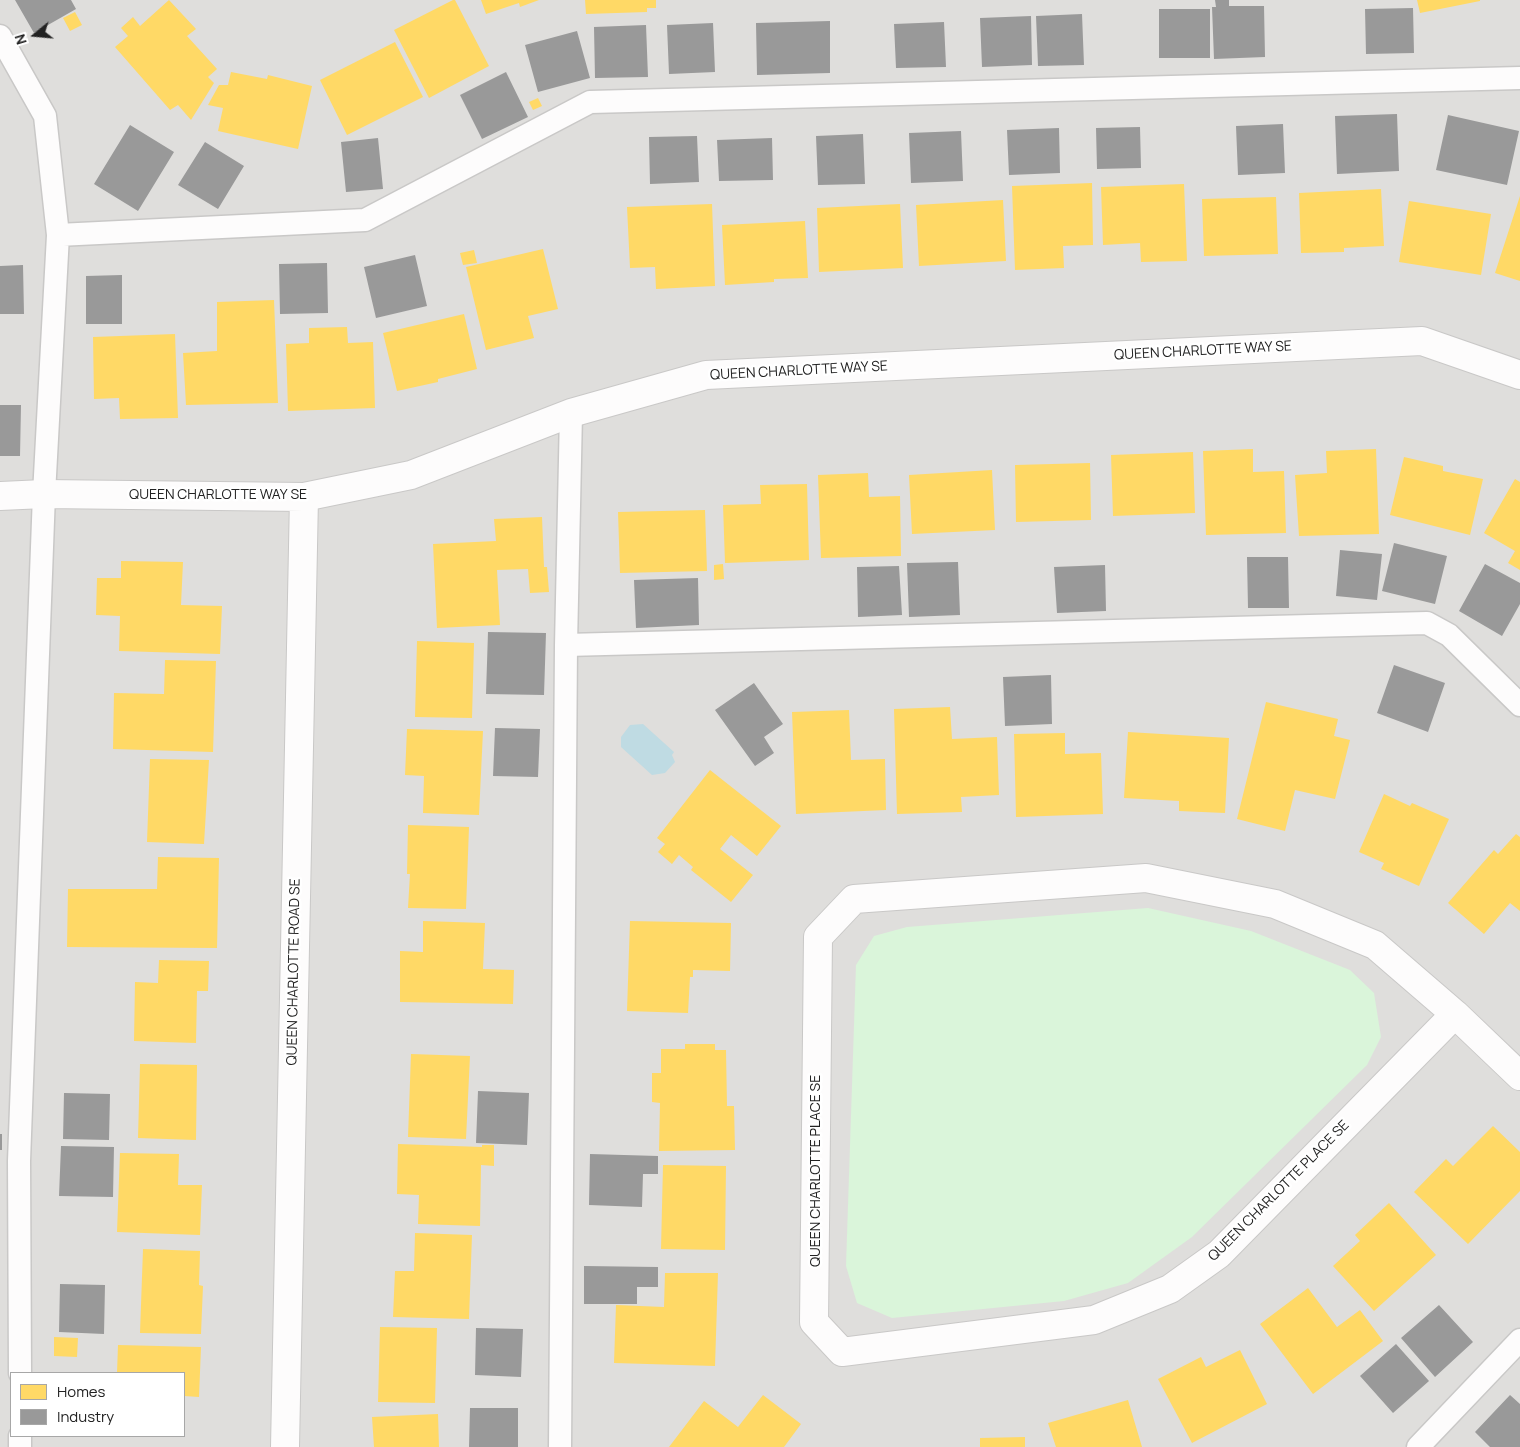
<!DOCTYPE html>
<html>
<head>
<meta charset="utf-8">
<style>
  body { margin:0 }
  #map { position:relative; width:1520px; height:1447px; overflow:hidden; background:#f0eeeb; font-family:Manrope,sans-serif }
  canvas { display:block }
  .legend { position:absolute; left:10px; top:1372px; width:175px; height:65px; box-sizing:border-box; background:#fff; border:1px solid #a7a7a7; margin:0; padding:6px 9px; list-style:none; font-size:15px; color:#222 }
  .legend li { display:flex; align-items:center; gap:10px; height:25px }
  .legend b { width:25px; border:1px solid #a7a7a7 }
  .north { position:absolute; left:10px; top:10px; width:50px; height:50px; -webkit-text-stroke:4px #fff; paint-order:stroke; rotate:253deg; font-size:14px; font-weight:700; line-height:20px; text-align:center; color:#222 }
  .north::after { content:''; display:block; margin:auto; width:18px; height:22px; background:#222; clip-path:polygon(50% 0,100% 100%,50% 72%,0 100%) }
</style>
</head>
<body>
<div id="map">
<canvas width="1520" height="1447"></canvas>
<ul class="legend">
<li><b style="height:14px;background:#ffd966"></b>Homes</li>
<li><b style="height:14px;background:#999"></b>Industry</li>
</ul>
<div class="north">N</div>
</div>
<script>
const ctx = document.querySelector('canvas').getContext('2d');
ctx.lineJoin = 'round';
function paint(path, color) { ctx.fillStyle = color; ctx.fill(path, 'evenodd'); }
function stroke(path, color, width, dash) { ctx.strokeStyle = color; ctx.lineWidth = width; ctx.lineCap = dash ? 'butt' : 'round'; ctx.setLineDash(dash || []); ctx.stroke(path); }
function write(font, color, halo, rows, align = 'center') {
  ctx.font = font + ' Manrope,sans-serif'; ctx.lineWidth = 5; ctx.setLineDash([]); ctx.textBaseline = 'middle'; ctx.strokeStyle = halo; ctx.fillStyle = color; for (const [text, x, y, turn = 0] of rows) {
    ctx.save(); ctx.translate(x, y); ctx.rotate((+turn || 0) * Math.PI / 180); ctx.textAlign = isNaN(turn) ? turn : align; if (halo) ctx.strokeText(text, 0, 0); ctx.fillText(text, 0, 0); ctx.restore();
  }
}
const residential = new Path2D(`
  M 0,0 L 1520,0 L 1520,1447 L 0,1447 ZM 11,1373 L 184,1373 L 184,1436 L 11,1436 Z`);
const park = new Path2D(`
  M 1148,908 L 1251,931 L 1350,970 L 1374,993 L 1381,1037 L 1367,1065 L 1192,1237 L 1128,1283 L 1064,1301 L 892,1318 L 857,1303 L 846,1266 L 856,965 L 874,936 L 907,927 Z`);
const water = new Path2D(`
  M 643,724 L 674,752 L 672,755 L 675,762 L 665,773 L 652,775 L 621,747 L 621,737 L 630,725 Z`);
const homes = new Path2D(`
  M 169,0 L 196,29 L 187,36 L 217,69 L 208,77 L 214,83 L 191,120 L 178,105 L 170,110 L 115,47 L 128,36 L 121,28 L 133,17 L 140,26 Z
  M 453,0 L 455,0 L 489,66 L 429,98 L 394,30 Z
  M 481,0 L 539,0 L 520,7 L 519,3 L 486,14 Z
  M 585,0 L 656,0 L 656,8 L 647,8 L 647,12 L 586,14 Z
  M 1417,0 L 1480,0 L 1480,1 L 1420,13 Z
  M 75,12 L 82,25 L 70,31 L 63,18 Z
  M 395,42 L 423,97 L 347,135 L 320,80 Z
  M 231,72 L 267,79 L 268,75 L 312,86 L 298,149 L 218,131 L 223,108 L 208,105 L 219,85 L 228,85 Z
  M 538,98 L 542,106 L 533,110 L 529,102 Z
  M 1092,183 L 1093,245 L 1063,246 L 1064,268 L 1015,270 L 1012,186 Z
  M 1184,184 L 1187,261 L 1141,262 L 1140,243 L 1103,245 L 1101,187 Z
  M 1381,189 L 1384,246 L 1344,248 L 1344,252 L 1301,253 L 1299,193 Z
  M 1520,196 L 1520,281 L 1495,273 Z
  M 1276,197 L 1278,254 L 1204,256 L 1202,199 Z
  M 1003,200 L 1006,261 L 919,266 L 916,205 Z
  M 1409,201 L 1491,214 L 1481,275 L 1399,262 Z
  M 712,204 L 715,286 L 656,289 L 655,267 L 630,268 L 627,207 Z
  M 900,204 L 903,268 L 819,272 L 817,208 Z
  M 805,221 L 808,278 L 774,279 L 774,282 L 725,285 L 722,225 Z
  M 543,249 L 558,309 L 528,316 L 534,338 L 486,350 L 466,267 Z
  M 474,250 L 477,263 L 463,265 L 460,253 Z
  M 274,300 L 278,403 L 186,405 L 183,353 L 217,351 L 217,302 Z
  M 464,314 L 477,369 L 438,379 L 438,382 L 397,391 L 383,333 Z
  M 347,327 L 348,343 L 373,342 L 375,408 L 288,411 L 286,344 L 309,343 L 309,328 Z
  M 175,334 L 178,418 L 120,419 L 119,398 L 94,399 L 93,337 Z
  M 1253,449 L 1253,472 L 1284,471 L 1286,533 L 1206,535 L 1203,451 Z
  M 1376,449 L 1379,534 L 1299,536 L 1295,475 L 1327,473 L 1326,451 Z
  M 1193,452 L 1195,513 L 1113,516 L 1111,455 Z
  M 1404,457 L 1443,466 L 1443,471 L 1483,479 L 1470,535 L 1390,515 Z
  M 1090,463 L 1091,520 L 1016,522 L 1015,465 Z
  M 992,470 L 995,530 L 912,534 L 909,475 Z
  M 868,473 L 869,497 L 900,496 L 901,556 L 821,558 L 818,475 Z
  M 1515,479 L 1520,482 L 1520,570 L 1508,563 L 1515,551 L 1484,533 Z
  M 807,484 L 809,560 L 725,563 L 723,505 L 761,504 L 760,485 Z
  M 705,510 L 707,571 L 620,573 L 618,512 Z
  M 542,517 L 544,567 L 547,567 L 549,592 L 530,593 L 528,569 L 497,570 L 500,625 L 437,628 L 433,544 L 496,541 L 494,519 Z
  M 121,561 L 183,562 L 181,605 L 222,606 L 220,654 L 119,651 L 120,616 L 96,615 L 97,578 L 121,578 Z
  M 723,564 L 724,579 L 714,580 L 714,565 Z
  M 417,641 L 474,643 L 472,718 L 415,717 Z
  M 165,660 L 216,661 L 213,752 L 113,749 L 114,693 L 164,694 Z
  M 1266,702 L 1338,719 L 1334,736 L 1350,740 L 1335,799 L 1295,790 L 1285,831 L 1237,819 Z
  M 950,707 L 952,739 L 997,737 L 999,795 L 961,797 L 962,812 L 897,814 L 894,709 Z
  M 849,710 L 851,760 L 885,759 L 886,810 L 796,814 L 792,712 Z
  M 407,729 L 483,731 L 479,815 L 423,813 L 424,776 L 405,775 Z
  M 1128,732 L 1229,738 L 1225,813 L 1179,811 L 1179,801 L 1124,798 Z
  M 1065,733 L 1065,754 L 1101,753 L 1103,814 L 1016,817 L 1014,734 Z
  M 150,759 L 209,760 L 204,844 L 147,842 Z
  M 710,770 L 781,826 L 757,856 L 731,835 L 720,849 L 753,875 L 731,902 L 691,870 L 693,867 L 679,855 L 672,864 L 658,852 L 665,844 L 657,838 Z
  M 1384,794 L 1410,806 L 1412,803 L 1449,819 L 1419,886 L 1381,869 L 1384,863 L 1359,852 Z
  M 408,825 L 469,827 L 466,909 L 408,908 L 410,874 L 407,874 Z
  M 1516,834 L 1520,837 L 1520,911 L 1510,903 L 1484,934 L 1448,903 L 1494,850 L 1498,854 Z
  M 158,857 L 219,858 L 217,948 L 67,947 L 68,889 L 157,889 Z
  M 423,921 L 485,923 L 483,969 L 514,970 L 513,1004 L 400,1002 L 400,951 L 423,952 Z
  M 630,921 L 731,923 L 730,971 L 693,970 L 693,977 L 690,977 L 688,1013 L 627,1011 Z
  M 159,960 L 209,961 L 208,991 L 197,991 L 196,1043 L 134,1041 L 135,982 L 158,983 Z
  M 685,1044 L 715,1044 L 715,1050 L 726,1050 L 727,1106 L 734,1106 L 735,1150 L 659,1151 L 660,1103 L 652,1102 L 652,1073 L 661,1073 L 661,1049 L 685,1049 Z
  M 411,1054 L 470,1056 L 466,1139 L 408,1137 Z
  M 140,1064 L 197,1065 L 196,1140 L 138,1138 Z
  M 1493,1126 L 1520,1152 L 1520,1191 L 1468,1244 L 1414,1192 L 1446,1159 L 1453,1166 Z
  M 398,1144 L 482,1147 L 482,1145 L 494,1145 L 494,1166 L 481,1165 L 480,1226 L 418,1224 L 419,1195 L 397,1194 Z
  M 120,1153 L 179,1154 L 178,1185 L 202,1185 L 200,1235 L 117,1232 Z
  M 663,1165 L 726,1166 L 725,1250 L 661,1249 Z
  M 1389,1203 L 1436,1255 L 1374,1311 L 1333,1266 L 1360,1241 L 1355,1235 Z
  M 415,1233 L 472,1235 L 469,1319 L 393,1317 L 395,1271 L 414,1271 Z
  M 143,1249 L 200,1251 L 199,1285 L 203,1286 L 201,1334 L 140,1333 Z
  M 665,1273 L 718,1273 L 715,1366 L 614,1363 L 616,1305 L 664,1307 Z
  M 1308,1288 L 1337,1327 L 1360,1310 L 1383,1341 L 1313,1394 L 1260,1324 Z
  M 380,1327 L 437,1328 L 435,1403 L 378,1402 Z
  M 54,1337 L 78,1338 L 77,1357 L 54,1356 Z
  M 118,1345 L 201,1347 L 199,1397 L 184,1396 L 184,1373 L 117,1373 Z
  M 1240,1350 L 1267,1404 L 1192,1443 L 1158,1379 L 1201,1357 L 1206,1367 Z
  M 763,1395 L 801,1424 L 784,1447 L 669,1447 L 704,1401 L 738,1427 Z
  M 1128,1400 L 1142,1447 L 1056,1447 L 1048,1423 Z
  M 438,1414 L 439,1447 L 374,1447 L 372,1417 Z
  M 1025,1437 L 1025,1447 L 980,1447 L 980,1438 Z`);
const industry = new Path2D(`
  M 15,0 L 71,0 L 76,9 L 34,33 Z
  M 1215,0 L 1229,0 L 1229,6 L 1264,6 L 1265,57 L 1214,59 L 1212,7 L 1216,7 Z
  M 1413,8 L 1414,53 L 1366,54 L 1365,9 Z
  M 1159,9 L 1210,9 L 1210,58 L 1159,58 Z
  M 1082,14 L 1084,65 L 1038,66 L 1036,16 Z
  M 1031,16 L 1032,65 L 982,67 L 980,18 Z
  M 830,21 L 830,73 L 757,75 L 756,23 Z
  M 944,22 L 946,67 L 896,68 L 894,24 Z
  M 713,23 L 715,72 L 669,74 L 667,25 Z
  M 646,25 L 648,77 L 595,78 L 594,27 Z
  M 577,31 L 590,78 L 538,92 L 525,45 Z
  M 506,72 L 528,117 L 482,139 L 460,95 Z
  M 1397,114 L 1399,171 L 1337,174 L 1335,116 Z
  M 1448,115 L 1519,131 L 1507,185 L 1436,170 Z
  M 1283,124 L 1285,173 L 1238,175 L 1236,126 Z
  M 130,125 L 174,152 L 138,211 L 94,184 Z
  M 1140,127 L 1141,168 L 1097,169 L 1096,128 Z
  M 1059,128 L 1060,173 L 1009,175 L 1007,130 Z
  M 961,131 L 963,181 L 911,183 L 909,133 Z
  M 863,134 L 865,184 L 818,185 L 816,136 Z
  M 697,136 L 699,182 L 650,184 L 649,137 Z
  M 378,138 L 383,189 L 346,192 L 341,142 Z
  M 772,138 L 773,180 L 719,181 L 717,140 Z
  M 205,142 L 244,166 L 218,209 L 178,185 Z
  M 415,255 L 427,306 L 376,318 L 364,267 Z
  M 327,263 L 328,313 L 280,314 L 279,264 Z
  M 23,265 L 24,314 L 0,314 L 0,266 Z
  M 122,275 L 122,324 L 86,324 L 86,276 Z
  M 0,405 L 21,405 L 20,456 L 0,456 Z
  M 1394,543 L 1447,556 L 1435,604 L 1382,591 Z
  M 1340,550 L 1382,554 L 1377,600 L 1336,596 Z
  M 1247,557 L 1288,557 L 1289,608 L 1248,608 Z
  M 958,562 L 960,615 L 909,617 L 907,563 Z
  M 1485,564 L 1520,583 L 1520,604 L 1502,636 L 1459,611 Z
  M 1105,565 L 1106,611 L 1057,613 L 1054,567 Z
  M 899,566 L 902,615 L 858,617 L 857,567 Z
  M 698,578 L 699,625 L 636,628 L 634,580 Z
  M 488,632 L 546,633 L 544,695 L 486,694 Z
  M 1394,665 L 1445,683 L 1428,732 L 1377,713 Z
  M 1051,675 L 1052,724 L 1005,726 L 1003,677 Z
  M 754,683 L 783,724 L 764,737 L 774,753 L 755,766 L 715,710 Z
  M 495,728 L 540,729 L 538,777 L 493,776 Z
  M 478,1091 L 529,1093 L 527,1145 L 476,1143 Z
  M 64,1093 L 110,1094 L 109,1140 L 63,1139 Z
  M 0,1134 L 2,1134 L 2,1150 L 0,1150 Z
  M 61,1146 L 114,1147 L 113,1197 L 59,1196 Z
  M 590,1154 L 658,1156 L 658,1174 L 643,1174 L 642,1207 L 589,1205 Z
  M 584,1266 L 658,1267 L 658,1287 L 637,1287 L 637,1304 L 584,1304 Z
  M 60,1284 L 105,1285 L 104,1334 L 59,1332 Z
  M 1439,1305 L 1473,1342 L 1435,1377 L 1401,1338 Z
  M 476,1328 L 523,1329 L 521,1377 L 475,1375 Z
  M 1396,1344 L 1429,1381 L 1393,1413 L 1360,1376 Z
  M 1510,1395 L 1520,1404 L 1520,1447 L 1490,1447 L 1475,1432 Z
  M 470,1408 L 518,1408 L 518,1447 L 469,1447 Z`);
const service = new Path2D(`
  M 0,36 L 45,116 L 58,235 L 44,494 L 19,1161 L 20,1373
  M 58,235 L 365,220 L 590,102 L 1520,78
  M 566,645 L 1427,623 L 1449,635 L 1520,705
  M 20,1436 L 20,1447
  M 560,1447 L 566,645 L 571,413
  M 1418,1447 L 1520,1340`);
const minor = new Path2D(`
  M 0,496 L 44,494 L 304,497 L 411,475 L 571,413 L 706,375 L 1422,341 L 1520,375
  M 1455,1014 L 1219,1254 L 1170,1289 L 1094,1320 L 842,1352 L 814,1322 L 818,937 L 854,899 L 1146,878 L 1275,904 L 1375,945 L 1455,1014 L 1520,1076
  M 285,1447 L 304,497`);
const streetNames = [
  ["QUEEN CHARLOTTE WAY SE",1203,351,-3],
  ["QUEEN CHARLOTTE WAY SE",799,371,-3],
  ["QUEEN CHARLOTTE WAY SE",218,495],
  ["QUEEN CHARLOTTE ROAD SE",294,972,-89],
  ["QUEEN CHARLOTTE PLACE SE",816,1171,-90],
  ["QUEEN CHARLOTTE PLACE SE",1279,1191,-45]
];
paint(residential, '#dfdedc');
paint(park, '#daf5da');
paint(water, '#bfdbe3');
paint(homes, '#ffd966');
paint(industry, '#999');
stroke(service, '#c9c8c7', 25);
stroke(minor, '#c9c8c7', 30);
stroke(service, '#fdfcfc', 22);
stroke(minor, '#fdfcfc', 28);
write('14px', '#222', '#fff', streetNames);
</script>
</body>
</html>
